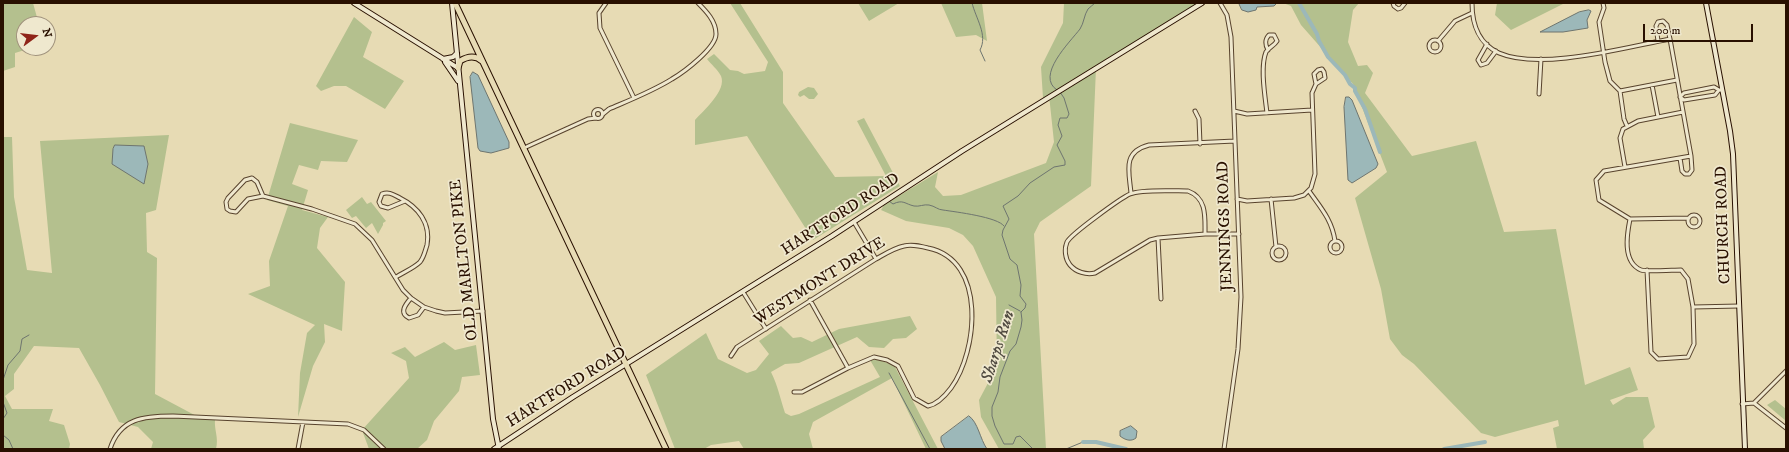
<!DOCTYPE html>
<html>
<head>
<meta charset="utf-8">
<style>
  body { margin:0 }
  #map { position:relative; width:1789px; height:452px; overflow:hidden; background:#e7dbb4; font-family:"IM FELL DW Pica",serif }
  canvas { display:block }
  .frame { position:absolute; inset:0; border:4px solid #291000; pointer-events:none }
  .north { position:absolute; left:16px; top:16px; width:40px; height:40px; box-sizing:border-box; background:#efe8ce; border:1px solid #a0927c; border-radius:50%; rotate:75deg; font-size:11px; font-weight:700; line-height:16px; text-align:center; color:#291000 }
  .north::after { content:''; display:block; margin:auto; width:14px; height:18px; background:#8f2418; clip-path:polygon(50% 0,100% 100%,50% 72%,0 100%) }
  .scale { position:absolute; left:1643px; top:24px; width:110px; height:18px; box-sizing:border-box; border:2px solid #291000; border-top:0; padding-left:5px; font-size:12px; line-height:14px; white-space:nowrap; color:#291000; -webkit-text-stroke:3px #efe8ce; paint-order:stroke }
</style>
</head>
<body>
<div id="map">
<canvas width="1789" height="452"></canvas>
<div class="frame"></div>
<div class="north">N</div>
<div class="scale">200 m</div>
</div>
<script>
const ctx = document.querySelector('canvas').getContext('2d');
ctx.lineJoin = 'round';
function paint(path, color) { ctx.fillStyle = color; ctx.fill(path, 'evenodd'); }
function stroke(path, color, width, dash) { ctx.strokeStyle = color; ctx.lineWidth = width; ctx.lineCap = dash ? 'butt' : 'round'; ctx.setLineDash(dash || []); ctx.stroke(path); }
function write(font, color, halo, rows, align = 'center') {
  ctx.font = font + ' "IM FELL DW Pica",serif'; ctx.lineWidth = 3.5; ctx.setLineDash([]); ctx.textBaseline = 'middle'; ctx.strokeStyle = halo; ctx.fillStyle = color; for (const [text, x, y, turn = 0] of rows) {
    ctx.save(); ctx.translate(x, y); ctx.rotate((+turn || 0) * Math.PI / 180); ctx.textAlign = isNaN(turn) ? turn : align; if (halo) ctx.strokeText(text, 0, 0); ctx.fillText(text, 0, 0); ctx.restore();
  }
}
const green = new Path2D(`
  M 3,3 L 33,3 L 38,21 L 36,24 L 24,24 L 24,48 L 31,48 L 15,53 L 15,67 L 3,71 Z
  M 730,3 L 740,3 L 783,72 L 783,103 L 835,177 L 886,176 L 857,121 L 864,118 L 900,186 L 813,240 L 747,136 L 695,145 L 695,120 C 704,110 727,90 721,76 C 718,70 711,64 707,59 L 714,54 L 730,70 L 738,71 L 744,74 L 765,71 L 768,62 Z
  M 858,3 L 899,3 L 869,21 Z
  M 941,3 L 982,3 L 987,41 L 976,35 L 956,37 Z
  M 1064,3 L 1198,3 L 1096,68 L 1091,186 L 1040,222 L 1034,234 L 1046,449 L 999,449 L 981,417 L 979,400 L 997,366 L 996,297 L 973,246 L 963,235 L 949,228 L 906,221 L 881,210 L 884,205 L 938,172 L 935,187 L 943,196 L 961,195 L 1046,163 L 1054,142 L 1049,95 L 1043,98 L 1041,67 L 1063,23 Z
  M 1283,3 L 1359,3 L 1353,10 L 1348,42 L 1358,66 L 1367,65 L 1373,73 L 1365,93 L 1412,156 L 1476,141 L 1504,232 L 1556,229 L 1585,385 L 1630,367 L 1638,390 L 1610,400 L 1613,405 L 1626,397 L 1648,397 L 1655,427 L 1643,440 L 1644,449 L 1557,449 L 1553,428 L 1559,426 L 1558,420 L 1495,437 L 1481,433 L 1414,364 L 1402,355 L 1390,339 L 1381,289 L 1355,198 L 1387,172 L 1353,84 L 1301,25 L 1291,6 Z
  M 1497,3 L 1565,3 L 1511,30 L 1495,15 Z
  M 354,17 L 372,32 L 363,57 L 404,81 L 385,109 L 346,86 L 334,86 L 321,91 L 316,86 Z
  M 808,87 L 814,88 L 818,94 L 814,99 L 809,99 L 804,95 L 800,97 L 798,95 L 799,92 Z
  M 290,123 L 358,140 L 347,162 L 321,161 L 318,170 L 299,165 L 292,184 L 308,190 L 302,210 L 328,217 L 320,228 L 317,248 L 345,282 L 342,331 L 324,324 L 325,342 L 313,366 L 298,417 L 300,373 L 307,333 L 315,325 L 248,294 L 270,286 L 269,261 L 288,206 L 267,200 Z
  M 169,135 L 156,210 L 146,213 L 147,252 L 157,258 L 155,394 L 202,419 L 215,419 C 214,431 219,437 216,449 L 151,449 L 153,442 L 138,427 L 119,422 L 100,385 L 79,348 L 34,346 L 14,374 L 14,389 L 5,396 L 12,409 L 53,409 L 49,421 L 64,425 L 70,444 L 69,449 L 3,449 L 3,137 L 12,137 L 14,197 L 27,270 L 52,273 L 40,141 Z
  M 362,197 L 367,204 L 371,202 L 386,221 L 383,223 L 383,225 L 378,234 L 372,223 L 366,228 L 356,216 L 352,218 L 346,210 Z
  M 910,316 L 917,329 L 906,338 L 893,339 L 884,348 L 869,347 L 857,337 L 799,363 L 785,364 L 771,372 C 778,386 780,398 785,413 L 791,416 L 799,414 L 880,377 L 870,360 C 880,359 886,362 895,367 L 938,449 L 926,449 L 892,378 L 813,422 L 809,434 L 813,449 L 744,449 L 739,441 L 711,445 L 704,449 L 675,449 L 646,375 L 706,333 L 718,359 L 747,373 L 756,370 L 769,354 L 759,341 L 781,326 L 793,338 L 801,337 L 812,342 L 839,329 Z
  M 444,342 L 455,350 L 476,345 L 480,375 L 462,377 L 459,391 L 434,421 L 427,440 L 417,449 L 369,449 L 362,430 L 409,378 L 406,361 L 391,353 L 405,347 L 415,357 Z
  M 1775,400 L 1786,409 L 1786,421 L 1767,405 Z`);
const water = new Path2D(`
  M 1239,3 L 1276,3 L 1276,4 L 1274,6 L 1257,7 L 1256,10 L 1248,12 L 1242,10 Z
  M 1589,10 L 1591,11 L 1587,20 L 1588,28 L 1563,32 L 1540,32 L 1579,12 Z
  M 473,72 L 478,75 L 509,142 L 509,148 L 491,153 L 480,151 L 478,148 L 470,77 Z
  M 1346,97 L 1349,97 L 1352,100 L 1378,164 L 1376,168 L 1352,183 L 1348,180 L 1344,107 Z
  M 115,145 L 144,146 L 148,164 L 144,184 L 112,164 L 113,149 Z
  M 969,416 C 978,422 980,439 987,449 L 945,449 L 941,441 L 941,437 Z
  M 1131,426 L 1137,431 L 1136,438 C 1131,442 1125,440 1120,436 L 1120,431 Z`);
const stream = new Path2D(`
  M 972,3 C 976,19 988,35 980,50 L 985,61
  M 1057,90 C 1035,76 1070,42 1080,29 C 1084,23 1084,15 1088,9 C 1090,7 1093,5 1095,3
  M 889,201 L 893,204 C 903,199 905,204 914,206 C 919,207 924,204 929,205 C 935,206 938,210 943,210 C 956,212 998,217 1004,226
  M 3,283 L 3,292
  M 1009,305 L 1020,311
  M 1021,312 L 1025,308 L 1026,304 L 1020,296 L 1021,285 L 1017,265 L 1010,259 L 1002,235 L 1003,230 L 1009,219 L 1003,206 L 1018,196 L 1030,183 L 1054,167 L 1065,165 L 1065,161 L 1057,145 L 1062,136 L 1058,125 L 1060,118 L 1067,118 L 1069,114 L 1064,98 L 1060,92
  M 1021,312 L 1022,320 L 1021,327 L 1016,344 L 1010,351 L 1000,377 L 998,392 L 992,407 L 992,416 L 995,426 L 1004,444 L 1013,444 L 1016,437 L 1020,436 L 1033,449
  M 889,373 L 930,449
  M 3,380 L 8,365 L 20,351 L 22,339 L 29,335
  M 3,402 L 7,413 L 3,419
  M 3,435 L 9,440 L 13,449
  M 1066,449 L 1083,442`);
const canal = new Path2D(`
  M 1299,3 L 1317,34 L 1319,41 L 1328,57 L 1345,75 L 1350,84 L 1355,88 L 1355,91 L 1365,109 L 1380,152
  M 1083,442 L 1096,442 L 1126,449
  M 1444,449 L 1485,442`);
const street = new Path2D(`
  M 606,3 L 599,13 L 600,28 L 634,98
  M 1220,3 L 1227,15 L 1231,37 L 1241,297 L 1238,349 L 1224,449
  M 1393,3 L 1394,6 L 1398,9 L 1401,8 L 1405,3
  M 1472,3 C 1472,24 1479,44 1499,53 C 1541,71 1626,47 1670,39 L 1691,156 L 1604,171 L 1596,180 L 1599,200 L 1630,219 L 1689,218
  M 1603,3 L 1604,8 L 1599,22 L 1605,62 L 1610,81 L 1620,91 L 1677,80
  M1429 46a6 6 0 1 1 12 0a6 6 0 1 1-12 0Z
  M 1438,41 L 1455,21 L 1472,13
  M 1658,41 L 1656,26 L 1658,22 L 1663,21 L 1667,25 L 1670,39
  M 1487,44 L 1478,60 L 1481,65 L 1487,63 L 1496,51
  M 1652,85 L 1658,117
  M 1719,90 L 1714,87 L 1684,93 L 1680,97 L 1684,100 L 1715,95 L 1719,90 L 1722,90
  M 1620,91 L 1624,119 L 1627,126
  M 1539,94 L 1541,59
  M593.5 114a4.5 4.5 0 1 1 9 0a4.5 4.5 0 1 1-9 0Z
  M 1195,111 L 1199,119 L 1200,144
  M 1234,111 L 1247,114 L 1312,110
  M 1267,113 C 1265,96 1260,67 1266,52 C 1269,47 1274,46 1277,41 L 1274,35 L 1269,35 C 1265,39 1265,45 1268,50
  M 603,114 L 609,109 C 630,100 653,91 672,79 C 684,72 716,48 716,34 C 716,21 706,11 698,3
  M 524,148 L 588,119 L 596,118
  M 1680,158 L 1682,171 L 1685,174 L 1689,174 L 1692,170 L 1691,156
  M 1625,167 L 1620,138 L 1623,129 L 1638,121 L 1683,112
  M 1188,191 C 1207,198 1205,217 1205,234 L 1158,238 L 1150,240 L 1095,273 C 1086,275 1076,272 1070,265 C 1065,259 1064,249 1067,242 C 1071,234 1121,198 1130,194 C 1141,189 1175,191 1188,191 Z
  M 1309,191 C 1321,208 1332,220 1335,241
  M 1131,193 C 1129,171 1122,152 1149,145 L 1235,141
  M 263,196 L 248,199 L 236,212 L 230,211 L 227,209 L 226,202 L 228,198 L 245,180 L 252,178 L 257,182 L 263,196 L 312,209 L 355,224 L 372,240 L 403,290 L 411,298 L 424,307 L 436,311 L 445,313 L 483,311
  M 1237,199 L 1247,201 L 1294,198 L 1304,195 L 1311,188 L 1315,174 L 1312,93 L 1316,84 L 1325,78 L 1324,72 L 1322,69 L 1318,70 L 1314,74 L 1316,84
  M 1271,199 L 1276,247
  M1688 221a6 6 0 1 1 12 0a6 6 0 1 1-12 0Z
  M 1630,219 C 1627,234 1622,262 1641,270 C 1646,272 1674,270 1681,270 L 1688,279 L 1693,307 L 1694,344 L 1688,357 L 1658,359 L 1651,352 L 1647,270
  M 854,222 L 876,259
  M 1205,234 L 1239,234
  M 1158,238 L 1161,299
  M1330 247a6 6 0 1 1 12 0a6 6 0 1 1-12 0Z
  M1272 253a7 7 0 1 1 14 0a7 7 0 1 1-14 0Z
  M 396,277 C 404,272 414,268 420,262 C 424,257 425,251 427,245 C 431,223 418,207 400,198 C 394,195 389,191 382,194 L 379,202 L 381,206 L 388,208 L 405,201
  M 743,292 L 766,329
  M 411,298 C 405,305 399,313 409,318 L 418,315 L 424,307
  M 810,300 L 848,368
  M 1693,307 L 1739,306
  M 731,356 L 737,347 L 876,259 C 885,254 894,248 904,246 C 912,244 920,246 928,248 C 987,260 978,351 951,388 C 945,396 938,404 928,406 L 914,398 L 898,366 L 887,360 L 874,357 L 848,368 L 802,392 L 794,392
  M 1754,403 L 1786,428
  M 1742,404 L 1754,403 L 1786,371
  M 110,449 C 120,418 144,416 173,416 L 348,424 L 364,430 L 384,449
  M 298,449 L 303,422`);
const secondary = new Path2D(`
  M 354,3 L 458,68
  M 452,3 L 493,419 L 499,449
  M 1706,3 L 1730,131 L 1733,154 L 1745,449
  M 443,59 L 453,57 L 457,53
  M 445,62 L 458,81
  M 494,449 L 573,397 L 832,236 L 962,151 L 1202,3`);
const highway = new Path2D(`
  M 455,3 L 666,449
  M 458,68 L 460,61 C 468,56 475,55 482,61`);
const streetNames = [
  ["HARTFORD ROAD",841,215,-33],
  ["CHURCH ROAD",1724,225,-92],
  ["JENNINGS ROAD",1226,226,-92],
  ["OLD MARLTON PIKE",465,260,-96],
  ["WESTMONT DRIVE",820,282,-32],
  ["HARTFORD ROAD",567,388,-32]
];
const waterNames = [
  ["Sharps Run",999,347,-72]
];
paint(green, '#b4c08e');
paint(water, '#9cb8b9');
stroke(water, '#6e756f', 1);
stroke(stream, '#6e756f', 1);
stroke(canal, '#9cb8b9', 4);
stroke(street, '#58432d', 5);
stroke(secondary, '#291000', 6);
stroke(highway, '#291000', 7);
stroke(street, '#efe8ce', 3);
stroke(secondary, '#efe8ce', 4);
stroke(highway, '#e7dbb4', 5);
write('16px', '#291000', '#efe8ce', streetNames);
write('italic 17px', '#514b41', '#efe8ce', waterNames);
</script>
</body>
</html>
